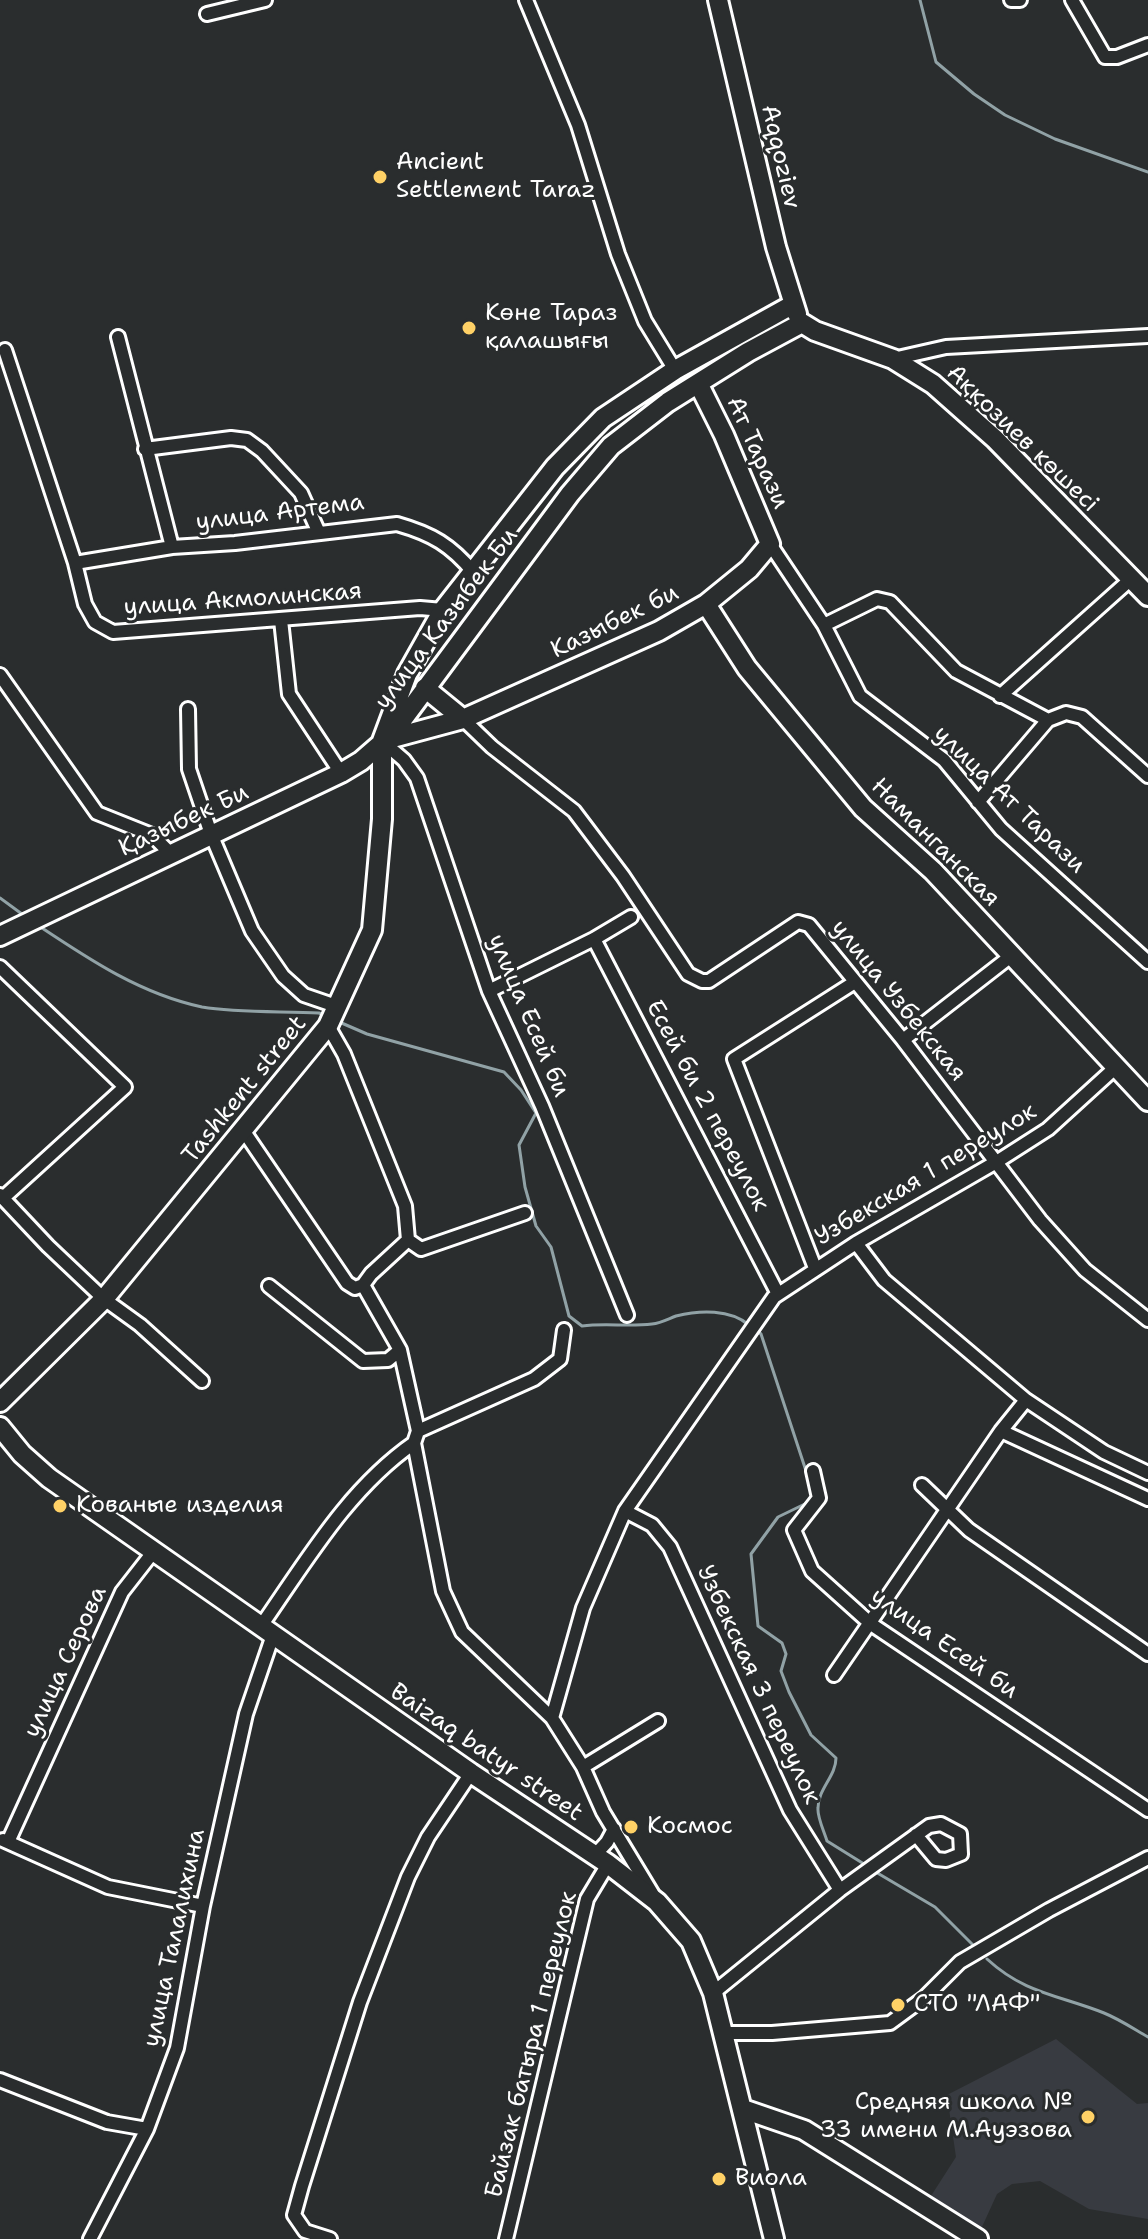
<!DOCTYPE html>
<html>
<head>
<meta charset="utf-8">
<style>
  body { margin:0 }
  canvas { display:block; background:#2a2d2e }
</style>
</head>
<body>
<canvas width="1148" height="2239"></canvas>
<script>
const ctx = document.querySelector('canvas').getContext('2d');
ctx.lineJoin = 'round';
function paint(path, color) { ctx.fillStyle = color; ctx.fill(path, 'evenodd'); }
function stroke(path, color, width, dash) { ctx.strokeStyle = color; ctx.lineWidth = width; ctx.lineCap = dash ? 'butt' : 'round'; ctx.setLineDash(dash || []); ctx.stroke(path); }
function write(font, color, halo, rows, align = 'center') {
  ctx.font = font + ' "Shantell Sans",sans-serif'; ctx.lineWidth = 6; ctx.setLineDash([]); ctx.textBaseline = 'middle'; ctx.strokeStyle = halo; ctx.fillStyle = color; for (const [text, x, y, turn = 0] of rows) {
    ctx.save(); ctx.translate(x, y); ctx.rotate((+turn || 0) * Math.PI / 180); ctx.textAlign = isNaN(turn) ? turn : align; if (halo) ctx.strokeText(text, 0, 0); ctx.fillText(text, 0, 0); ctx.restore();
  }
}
const built = new Path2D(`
  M 1056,2039 L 1137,2104 L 1148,2103 L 1148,2219 L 1089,2209 L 1040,2181 L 1012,2184 L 997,2194 L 981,2229 L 931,2196 L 956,2157 L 947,2095 Z`);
const stream = new Path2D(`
  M 920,0 L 936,62 L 974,94 L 1005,115 L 1055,139 L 1148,172
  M 0,898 L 26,917
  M 39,926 C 90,960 141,994 202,1007 C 237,1013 283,1011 319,1013 L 326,1016
  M 337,1021 L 367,1034 L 504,1072 L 521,1090 L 536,1113 L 519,1145 L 525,1187 L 536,1226 L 551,1247 L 569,1316 L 582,1326 C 606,1323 629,1327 652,1324 C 661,1323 668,1319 676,1316 C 700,1310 730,1309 749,1325
  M 755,1329 L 761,1334 L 810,1483
  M 811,1501 L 778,1517 L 751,1554 L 758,1626 L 782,1643 L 786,1654 L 781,1671 L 789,1692 L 811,1735 L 836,1758 C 836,1776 818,1789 818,1808 C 817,1817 824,1831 827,1841 L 864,1864
  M 874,1871 L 935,1907 L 974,1946
  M 987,1959 C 1025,1994 1059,1995 1104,2013 C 1119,2019 1134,2029 1148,2037`);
const street = new Path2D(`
  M 526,0 L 578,125 L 618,254 L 645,321 L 675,370
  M 1011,0 L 1020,0
  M 1072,0 L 1105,57 L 1117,57 L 1148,45
  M 207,14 L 265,0
  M 118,337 L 172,547
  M 5,350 L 75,563 L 85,604 L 95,622 L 113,632 L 420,608 L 443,610
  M 893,359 L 946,347 L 1148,336
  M 145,449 L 231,438 L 247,440 L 262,451 L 301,493 L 319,533
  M 770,544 L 824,625 L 860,696 L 944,760 L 1001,829 L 1148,962
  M 75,563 L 172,547 L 235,543 L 397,524 C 432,534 451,545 474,573
  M 281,620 L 289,694 L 341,773
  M 824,625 L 877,599 L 890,602 L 956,671 L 1048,720
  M 0,675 L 97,813 L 152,835 L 170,853
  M 1000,696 L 1131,579
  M 188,709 L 189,769 L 211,834 L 252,931 L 283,976 L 304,995 L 336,1006
  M 463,719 L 492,747 L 574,811 L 623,876 L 688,974 L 702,981 L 709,981 L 798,922 L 809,925 L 903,1040 L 1040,1220 L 1085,1270 L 1148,1320
  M 382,741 L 404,760 L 417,778 L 489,991 L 542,1106 L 627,1315
  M 978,802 L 1048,720 L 1066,713 L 1082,717 L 1148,776
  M 594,939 L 778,1294
  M 0,967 L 125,1087 L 3,1198
  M 489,991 L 594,939 L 631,917
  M 328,1026 L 344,1054 L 405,1206 L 408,1240 L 421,1249 L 525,1213
  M 903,1040 L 1011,956
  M 243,1130 L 347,1283 L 355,1288 L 363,1285
  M 0,1195 L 48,1246 L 104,1299 L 140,1325 L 202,1381
  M 408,1240 L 371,1274 L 363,1285 L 400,1350 L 418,1431 L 414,1443 L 443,1591 L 462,1632 L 552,1718 L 583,1767 L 603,1812 L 652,1893
  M 815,1268 L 734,1059 L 855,982
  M 269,1286 L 363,1361 L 388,1360 L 400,1350
  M 1026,1400 L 1104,1452 L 1148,1473
  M 418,1431 L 534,1379 L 560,1359 L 564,1330
  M 1001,1431 L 1148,1499
  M 813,1471 L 819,1498 L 794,1530 L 812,1571 L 871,1624 L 1148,1810
  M 922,1485 L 969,1530 L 1148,1654
  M 625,1511 L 652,1525 L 670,1547 L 790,1810 L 840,1890
  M 261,1626 C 307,1560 348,1489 414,1443
  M 834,1675 L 1001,1431 L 1026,1400 L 884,1280 L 856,1243
  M 552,1718 L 583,1608 L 625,1511 L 774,1297 L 856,1243 L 998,1161 L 1048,1129 L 1115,1068
  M 583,1767 L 658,1721
  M 3,1840 L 108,1887 L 203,1906
  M 8,1842 L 122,1592 L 154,1551
  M 595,1855 L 607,1842 L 614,1829
  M 713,1993 L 840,1890 L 929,1826 L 941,1824 L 960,1834 L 961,1854 L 946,1860 L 936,1859 L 916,1835
  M 724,2033 L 772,2033 L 890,2023 L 924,1998 L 960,1962 L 1049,1910 L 1148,1858
  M 0,2080 L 107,2122 L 147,2129
  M 90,2239 L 147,2129 L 177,2048 L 203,1906 L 246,1714 L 273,1635
  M 330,2239 L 305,2231 L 294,2215 L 302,2186 L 360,2002 L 408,1877 L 428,1837 L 471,1773
  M 506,2239 L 587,1899 L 608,1864`);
const secondary = new Path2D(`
  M 718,0 L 776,247 L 797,314
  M 802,323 L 815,331 L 893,359 L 933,384 L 995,439 L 1148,596
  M 706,604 L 747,668 L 863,808 L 933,871 L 1148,1101
  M 425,688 L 463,719
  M 385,740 L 463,719 L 659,631 L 706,604 L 749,569 L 770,544 L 724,435 L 698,383
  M 0,936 L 341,773 L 361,761 L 392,734 L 570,494 L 611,446 L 668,402 L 748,352 L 802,323
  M 0,1402 L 104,1299 L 328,1026 L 372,930 L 382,819 L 382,741 L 407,674 L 443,610 L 555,467 L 603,418 L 675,370 L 792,305
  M 0,1427 L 22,1454 L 49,1478 L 471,1773 L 608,1864 L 657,1902 L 691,1941 L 713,1993 L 774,2239
  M 743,2109 L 804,2130 L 978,2239`);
const markers = [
  [380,177,8,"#ffd166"],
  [469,328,8,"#ffd166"],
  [60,1506,8,"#ffd166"],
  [631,1827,8,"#ffd166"],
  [898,2005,8,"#ffd166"],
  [1088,2117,8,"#ffd166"],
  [719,2179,8,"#ffd166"]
];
const streetNames = [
  ["Aqqoziev",780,157,77],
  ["Аққозиев көшесі",1022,439,44],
  ["Ат Тарази",757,453,66],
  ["улица Артема",280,513,-7],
  ["улица Акмолинская",243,600,-4],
  ["улица Казыбек Би",447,619,-53],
  ["Казыбек би",615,622,-26],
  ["улица Ат Тарази",1009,800,44],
  ["Қазыбек Би",184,821,-25],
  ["Наманганская",935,843,45],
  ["улица Узбекская",898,1001,51],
  ["улица Есей би",528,1016,67],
  ["Tashkent street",245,1090,-51],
  ["Есей би 2 переулок",707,1106,62],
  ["Узбекская 1 переулок",926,1175,-31],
  ["улица Есей би",944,1644,35],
  ["улица Серова",66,1662,-65],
  ["Узбекская 3 переулок",758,1685,65],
  ["Baizaq batyr street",486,1753,34],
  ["улица Талалихина",175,1938,-78],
  ["Байзак батыра 1 переулок",532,2045,-76]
];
const poiNames = [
  ["Ancient",396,163],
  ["Settlement Taraz",396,191],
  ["Көне Тараз",485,314],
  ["қалашығы",485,342],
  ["Кованые изделия",76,1506],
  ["Космос",647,1827],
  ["СТО \"ЛАФ\"",914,2005],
  ["Средняя школа №",1072,2103,"right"],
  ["33 имени М.Ауэзова",1072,2131,"right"],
  ["Виола",735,2179]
];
paint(built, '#383b41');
stroke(stream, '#91a2a6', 3);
stroke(street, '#fff', 18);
stroke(secondary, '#fff', 24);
stroke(street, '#2a2d2e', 12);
stroke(secondary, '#2a2d2e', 18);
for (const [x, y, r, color] of markers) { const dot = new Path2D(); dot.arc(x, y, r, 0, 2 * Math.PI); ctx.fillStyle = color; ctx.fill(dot); stroke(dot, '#2a2d2e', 3); }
write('24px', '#fff', '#2a2d2e', streetNames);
write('24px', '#fff', '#2a2d2e', poiNames, 'left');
</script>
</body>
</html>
